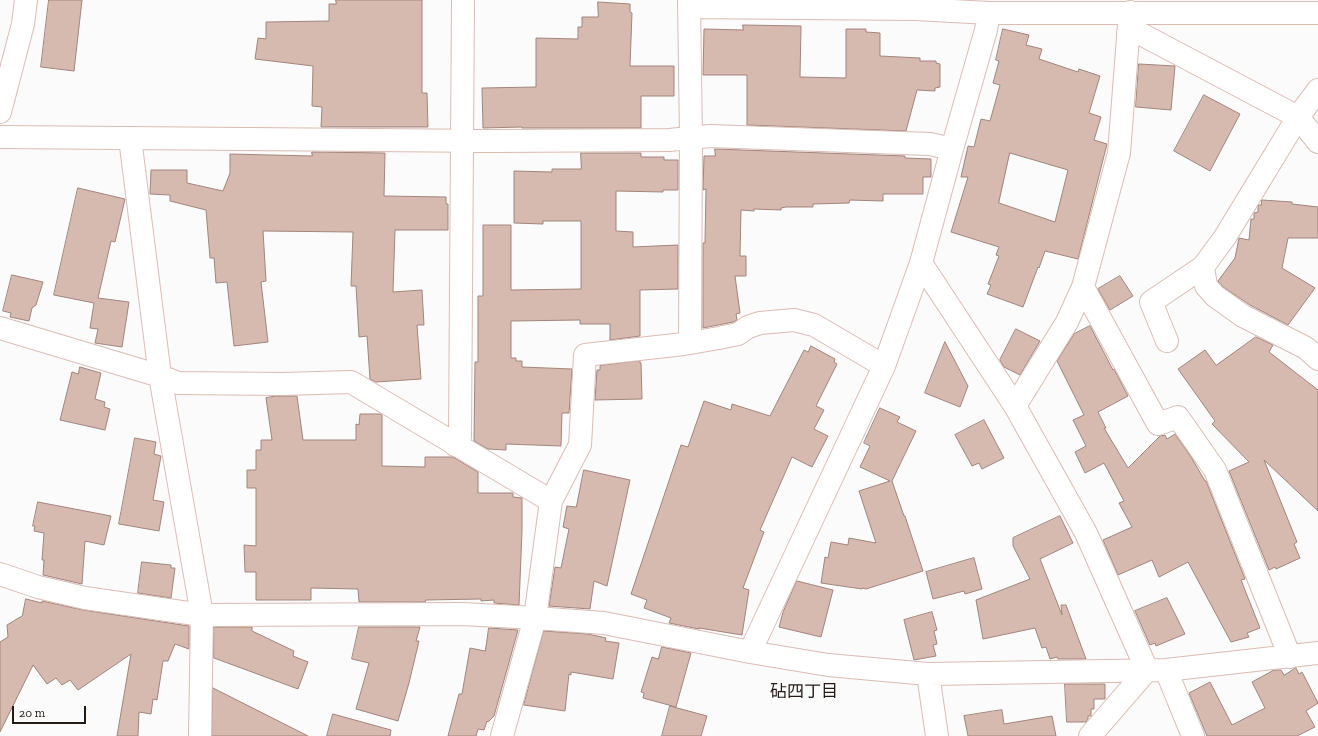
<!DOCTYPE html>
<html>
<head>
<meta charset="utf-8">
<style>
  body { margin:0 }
  #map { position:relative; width:1318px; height:736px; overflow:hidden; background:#fbfbfb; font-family:"Zilla Slab",serif }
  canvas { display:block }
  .scale { position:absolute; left:12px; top:706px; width:74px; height:18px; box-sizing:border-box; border:2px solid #241a16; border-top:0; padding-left:5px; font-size:12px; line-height:14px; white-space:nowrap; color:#241a16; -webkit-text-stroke:3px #fbfbfb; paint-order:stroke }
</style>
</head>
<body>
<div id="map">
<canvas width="1318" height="736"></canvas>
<div class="scale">20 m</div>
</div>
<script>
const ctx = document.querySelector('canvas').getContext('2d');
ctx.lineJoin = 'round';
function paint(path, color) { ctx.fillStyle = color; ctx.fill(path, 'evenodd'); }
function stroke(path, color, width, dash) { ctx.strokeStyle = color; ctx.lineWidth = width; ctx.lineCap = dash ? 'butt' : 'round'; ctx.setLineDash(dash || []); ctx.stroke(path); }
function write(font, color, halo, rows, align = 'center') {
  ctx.font = font + ' "Zilla Slab","Noto Sans JP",serif'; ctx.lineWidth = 4; ctx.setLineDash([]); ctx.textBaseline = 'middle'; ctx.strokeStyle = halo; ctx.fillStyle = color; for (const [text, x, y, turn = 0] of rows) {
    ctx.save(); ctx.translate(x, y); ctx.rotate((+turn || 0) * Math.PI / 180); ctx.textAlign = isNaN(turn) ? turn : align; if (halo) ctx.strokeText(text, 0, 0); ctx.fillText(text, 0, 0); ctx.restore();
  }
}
const building = new Path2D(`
  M 49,0 L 82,0 L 74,71 L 41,67 Z
  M 336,0 L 422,0 L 422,93 L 427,93 L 428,127 L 321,127 L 322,107 L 312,106 L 313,66 L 255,59 L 258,38 L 266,39 L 266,22 L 329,21 L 329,4 L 336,4 Z
  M 598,2 L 630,4 L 630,12 L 632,13 L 630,66 L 674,66 L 674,96 L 641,96 L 641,128 L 522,128 L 522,127 L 483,128 L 482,88 L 536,87 L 536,38 L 578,39 L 578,27 L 582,27 L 582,17 L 598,17 Z
  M 743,25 L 801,26 L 800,77 L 846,78 L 846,29 L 866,29 L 866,32 L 880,33 L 880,56 L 920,58 L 920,61 L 936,61 L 936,63 L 940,64 L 940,87 L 935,88 L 935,91 L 917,90 L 906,131 L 747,125 L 747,75 L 703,75 L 704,29 L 743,30 Z
  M 1003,29 L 1029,35 L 1026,45 L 1042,49 L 1039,59 L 1078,72 L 1079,69 L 1100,76 L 1089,113 L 1101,117 L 1094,140 L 1107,144 L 1078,259 L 1045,251 L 1039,268 L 1038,267 L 1023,307 L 987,294 L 991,285 L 988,284 L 999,256 L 996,255 L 999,247 L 951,232 L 968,177 L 961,177 L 968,146 L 974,147 L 981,119 L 990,121 L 1000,85 L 993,83 L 999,61 L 996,60 ZM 1010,153 L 1068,170 L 1055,222 L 999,203 Z
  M 1139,64 L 1175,66 L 1171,110 L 1136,107 Z
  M 1204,95 L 1240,114 L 1210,171 L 1174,151 Z
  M 715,149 L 905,156 L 905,158 L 931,159 L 931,177 L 923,177 L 923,194 L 883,194 L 883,201 L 850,200 L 849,203 L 813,204 L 813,207 L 786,207 L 781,208 L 781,210 L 754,209 L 754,211 L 741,210 L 740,256 L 746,256 L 746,276 L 735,276 L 740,313 L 736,314 L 737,320 L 733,322 L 703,328 L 703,243 L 705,243 L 706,189 L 703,190 L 704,156 L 715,156 Z
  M 312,152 L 385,153 L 384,196 L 446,197 L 446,204 L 448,204 L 448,230 L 395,230 L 393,292 L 422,290 L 424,325 L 417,325 L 421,379 L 376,382 L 370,379 L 367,336 L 359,337 L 356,286 L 351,286 L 353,232 L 263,231 L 266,281 L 261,282 L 268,342 L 234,346 L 227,282 L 216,283 L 214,258 L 210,258 L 206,210 L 170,201 L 170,195 L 150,194 L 151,170 L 187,170 L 187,183 L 223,191 L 230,173 L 230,154 L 312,156 Z
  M 581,153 L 641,153 L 641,157 L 664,157 L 664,160 L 678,160 L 678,190 L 663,190 L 663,192 L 616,191 L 616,231 L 633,232 L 633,247 L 678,245 L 678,289 L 640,290 L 640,336 L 610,340 L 610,324 L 580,324 L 580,320 L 511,321 L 511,358 L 516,358 L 516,361 L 522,361 L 522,367 L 572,369 L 569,413 L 562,413 L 561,446 L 506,444 L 506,450 L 488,449 L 474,441 L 475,362 L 478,362 L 478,296 L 483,296 L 483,225 L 511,225 L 511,290 L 581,289 L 581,221 L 543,221 L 543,224 L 514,223 L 514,171 L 552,172 L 552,169 L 581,169 Z
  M 78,188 L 125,199 L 115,242 L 111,241 L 98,298 L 129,302 L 122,347 L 95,343 L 98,329 L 90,328 L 94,303 L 54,295 Z
  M 1262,200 L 1292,202 L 1292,204 L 1318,207 L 1318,238 L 1288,238 L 1282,268 L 1315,288 L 1288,325 L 1250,305 L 1223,287 L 1218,281 L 1235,258 L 1239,238 L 1249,240 L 1251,219 L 1254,219 L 1254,213 L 1258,212 L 1258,206 L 1259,205 L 1261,205 Z
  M 12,275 L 43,282 L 36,305 L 32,308 L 29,321 L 10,317 L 11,313 L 3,311 Z
  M 1120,276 L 1133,296 L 1110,310 L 1098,289 Z
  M 1090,326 L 1113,370 L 1114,369 L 1128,396 L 1098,412 L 1106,428 L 1104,428 L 1128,468 L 1160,436 L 1165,435 L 1167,439 L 1175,434 L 1191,457 L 1205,481 L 1206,481 L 1245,579 L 1241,580 L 1260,628 L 1247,633 L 1249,637 L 1231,642 L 1188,562 L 1159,577 L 1152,560 L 1118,575 L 1103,540 L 1132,527 L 1119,503 L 1124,501 L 1104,463 L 1085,473 L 1075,452 L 1086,446 L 1073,420 L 1084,415 L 1057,361 L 1074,334 Z
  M 1016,329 L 1040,341 L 1020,375 L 1004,367 L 1000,360 Z
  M 1256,337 L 1273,345 L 1269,352 L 1318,390 L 1318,511 L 1264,460 L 1297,542 L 1294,544 L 1300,558 L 1276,569 L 1275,567 L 1269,570 L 1229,471 L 1249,462 L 1212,424 L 1215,421 L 1178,369 L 1205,350 L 1216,365 Z
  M 945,342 L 968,386 L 960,407 L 925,393 Z
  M 811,346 L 835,359 L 834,362 L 837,364 L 816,406 L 824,410 L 814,429 L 828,436 L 812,467 L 792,457 L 760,530 L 764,532 L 743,588 L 749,590 L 742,635 L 699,628 L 699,629 L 669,623 L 671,618 L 644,608 L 647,600 L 631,594 L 681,445 L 688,447 L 704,401 L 731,410 L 732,404 L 770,416 L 804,350 L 808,352 Z
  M 640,361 L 640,363 L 641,363 L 642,399 L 595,400 L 597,370 L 600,370 L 600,366 Z
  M 80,367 L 101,373 L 95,399 L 105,402 L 104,407 L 110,409 L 105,430 L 60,420 L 72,372 L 78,374 Z
  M 276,396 L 297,396 L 303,440 L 356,440 L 356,424 L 359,425 L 360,414 L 380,414 L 382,415 L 382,466 L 425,467 L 425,457 L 453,457 L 478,472 L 478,493 L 513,493 L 513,497 L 522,498 L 522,531 L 519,605 L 494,603 L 494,600 L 481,601 L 481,599 L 426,600 L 425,602 L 359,602 L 358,589 L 311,588 L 311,600 L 256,600 L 256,572 L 245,572 L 244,545 L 256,546 L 256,488 L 247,488 L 247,470 L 256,470 L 256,450 L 261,450 L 261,440 L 272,440 L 266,398 Z
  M 880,408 L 900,417 L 897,422 L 916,431 L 892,481 L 904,516 L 905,516 L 923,571 L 866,589 L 862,588 L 862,589 L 821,583 L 825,557 L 828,558 L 831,542 L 848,545 L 849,538 L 876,543 L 859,491 L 890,481 L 860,467 L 870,446 L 864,443 Z
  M 984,420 L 1004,458 L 982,469 L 979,463 L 972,466 L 955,435 Z
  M 135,438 L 156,442 L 154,454 L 161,456 L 153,500 L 164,502 L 159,531 L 119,524 Z
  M 584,470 L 630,480 L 607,586 L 594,581 L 590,609 L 549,606 L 555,567 L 561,568 L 569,529 L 563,527 L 567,506 L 576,507 Z
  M 38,502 L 111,516 L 104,545 L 85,541 L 82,584 L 43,575 L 44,560 L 42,560 L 44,533 L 34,531 L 35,526 L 33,526 Z
  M 1060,516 L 1073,543 L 1040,559 L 1062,615 L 1061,605 L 1066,605 L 1086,659 L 1058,659 L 1057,657 L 1050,659 L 1046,647 L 1042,648 L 1035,628 L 983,639 L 976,600 L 1030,579 L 1013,546 L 1013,538 Z
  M 974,558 L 982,589 L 965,594 L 964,591 L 933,599 L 926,572 Z
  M 142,562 L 171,565 L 171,568 L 175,568 L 171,598 L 138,593 Z
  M 797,581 L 833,590 L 821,637 L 779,627 L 783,612 Z
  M 1167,598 L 1185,634 L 1156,646 L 1155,643 L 1150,645 L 1135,611 Z
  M 26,599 L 42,603 L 42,601 L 83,610 L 189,626 L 189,649 L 175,644 L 168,661 L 163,661 L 157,700 L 153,699 L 151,714 L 139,712 L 138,736 L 117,736 L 131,654 L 78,690 L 70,680 L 62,685 L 56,678 L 47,684 L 33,665 L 0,732 L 0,642 L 8,637 L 7,625 L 22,616 Z
  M 932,612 L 937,630 L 934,631 L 937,644 L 933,645 L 936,656 L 914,660 L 904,620 Z
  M 214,627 L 252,627 L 252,631 L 294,651 L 293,656 L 308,662 L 298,689 L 214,658 Z
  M 359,627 L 420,627 L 416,641 L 419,641 L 409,683 L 398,721 L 356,709 L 369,663 L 352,659 Z
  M 489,628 L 518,630 L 494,716 L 488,722 L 487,721 L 484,730 L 478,729 L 476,736 L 448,736 L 459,694 L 462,694 L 470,648 L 485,651 Z
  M 544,631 L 588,634 L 606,638 L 605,641 L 619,643 L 613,679 L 571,672 L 571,675 L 569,674 L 565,711 L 524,705 Z
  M 662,647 L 691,653 L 676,707 L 643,698 L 644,693 L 641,692 L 652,657 L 658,659 Z
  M 1296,668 L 1299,674 L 1302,672 L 1318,703 L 1306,711 L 1315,727 L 1297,736 L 1207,736 L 1189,693 L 1210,682 L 1232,725 L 1265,708 L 1252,682 L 1274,670 L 1281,670 L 1284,675 Z
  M 1065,684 L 1105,684 L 1105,699 L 1094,699 L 1094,709 L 1091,709 L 1091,716 L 1088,716 L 1088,719 L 1086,722 L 1067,722 Z
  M 213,688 L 308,736 L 212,736 Z
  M 670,706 L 707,716 L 701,736 L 662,736 Z
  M 1002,710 L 1004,724 L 1052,716 L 1056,736 L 968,736 L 964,716 Z
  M 333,714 L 391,730 L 390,736 L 327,736 Z`);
const minor = new Path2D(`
  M 689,0 L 691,137 L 690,343
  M 689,7 L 916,9 L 989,13 L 1318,13
  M 1128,33 L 1139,33 L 1298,117 L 1318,142
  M 0,112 L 23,24 L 26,0
  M 0,137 L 494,141 L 669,140 L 710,136 L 930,144 L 952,149
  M 130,138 L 160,376 L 202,615 L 200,736
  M 921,263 L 1015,406 L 1086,533 L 1147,670 L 1090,736
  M 1203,267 L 1206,286 L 1215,296 L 1243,316 L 1306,348 L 1318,359
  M 1083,287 L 1158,424 L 1178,417 L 1215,470 L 1290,657
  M 0,328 L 160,376 L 178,383 L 283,384 L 351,382 L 551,501
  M 1167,341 L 1151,302 L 1203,267 L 1225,237 L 1298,117 L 1318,90
  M 1015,406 L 1067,322 L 1083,287 L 1119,153 L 1130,12
  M 455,445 L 460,437 L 463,0
  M 0,574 L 38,587 L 85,598 L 202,615 L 463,614 L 535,618 L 604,623 L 750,652 L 828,665 L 928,674 L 1166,670 L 1318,653
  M 750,652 L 884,366 L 921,263 L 952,149 L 986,30 L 989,13
  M 1166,670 L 1193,736
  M 928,674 L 937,736
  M 502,736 L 535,618 L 551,501 L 580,445 L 585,355 L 684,344 L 719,338 L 738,334 L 748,327 L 760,323 L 794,320 L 814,325 L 884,366`);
const neighbourhoodNames = [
  ["砧四丁目",804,692]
];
paint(building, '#d6b9af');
stroke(building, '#a1857c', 1);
stroke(minor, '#dabcb3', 24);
stroke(minor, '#fff', 22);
write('17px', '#241a16', '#fbfbfb', neighbourhoodNames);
</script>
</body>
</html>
